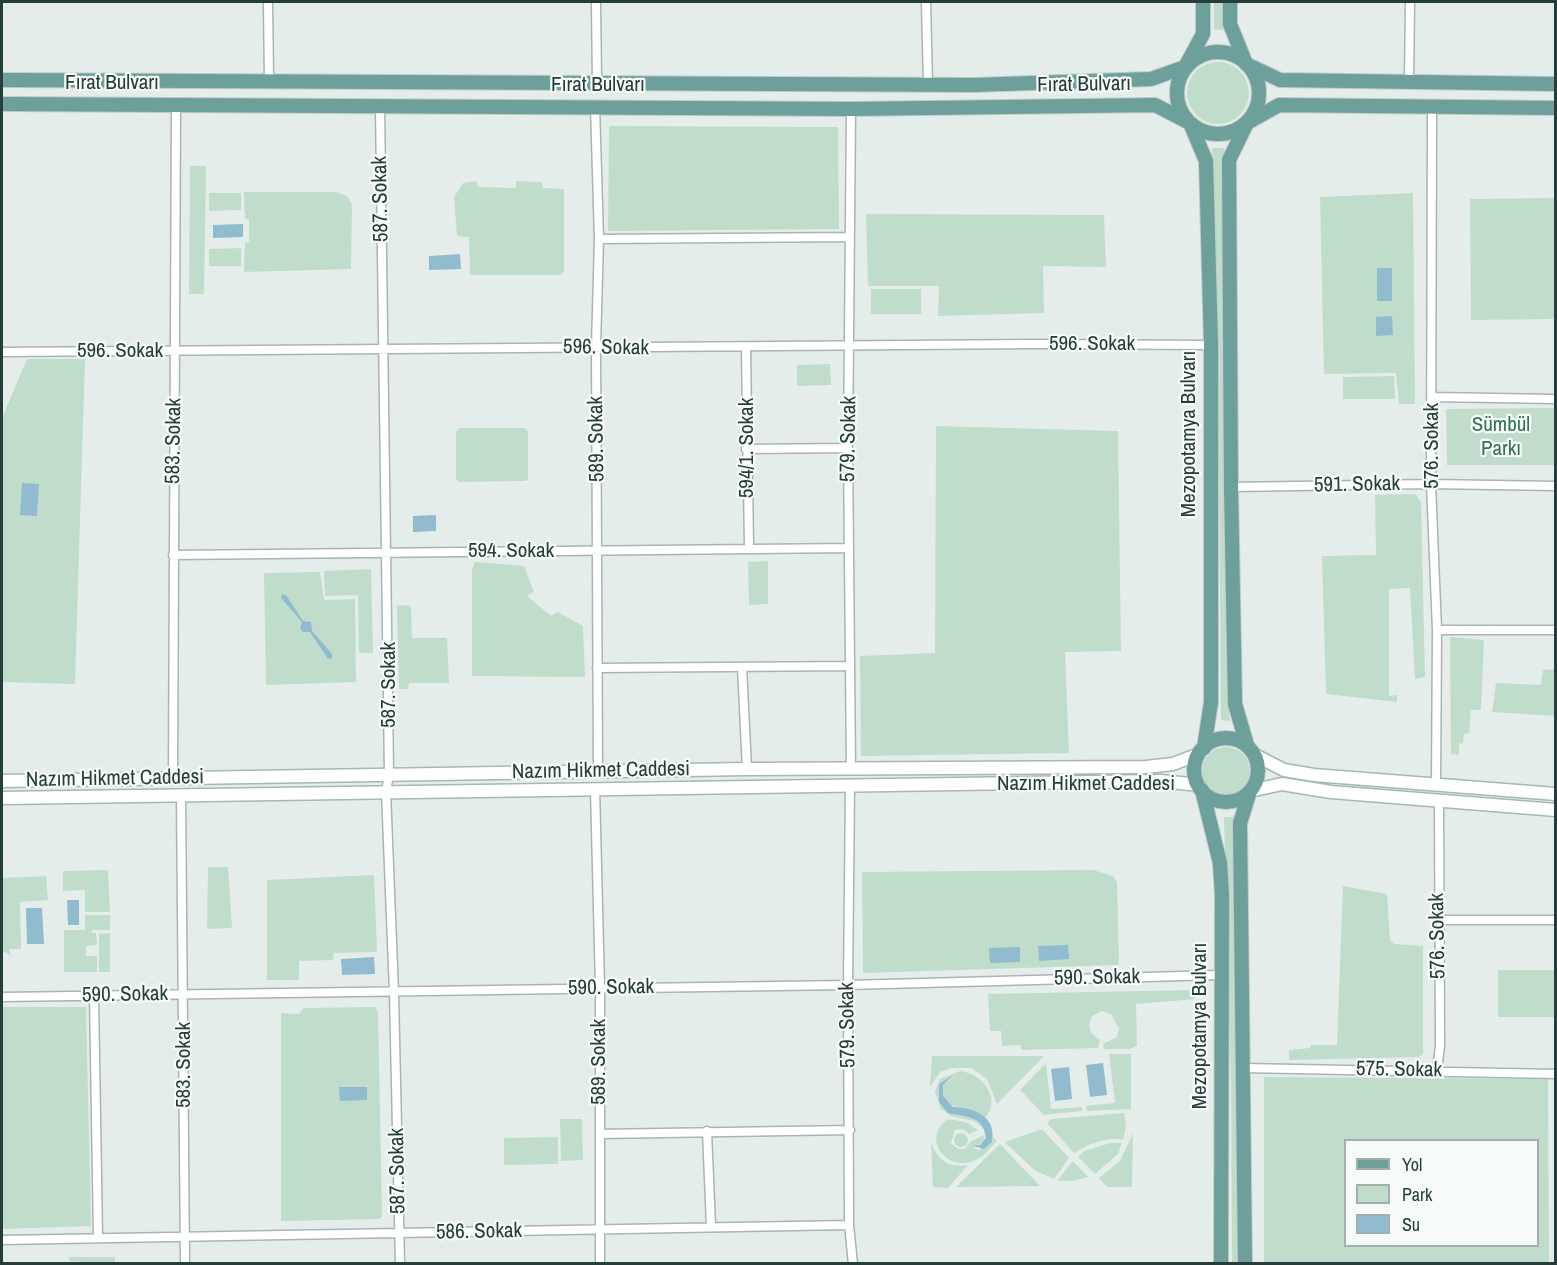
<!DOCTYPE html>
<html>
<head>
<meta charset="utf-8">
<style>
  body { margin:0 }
  #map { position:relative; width:1557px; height:1265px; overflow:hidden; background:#e5edeb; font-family:"Archivo Narrow",sans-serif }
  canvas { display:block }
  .frame { position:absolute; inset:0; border:3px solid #253e3b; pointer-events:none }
  .legend { position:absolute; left:1344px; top:1139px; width:195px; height:108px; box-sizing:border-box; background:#f6faf8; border:2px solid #a2afac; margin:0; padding:8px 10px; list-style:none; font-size:18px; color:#253e3b }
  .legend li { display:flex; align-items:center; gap:12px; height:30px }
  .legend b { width:30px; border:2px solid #a2afac }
</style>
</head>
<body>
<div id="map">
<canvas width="1557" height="1265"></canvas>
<div class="frame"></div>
<ul class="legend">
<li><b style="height:8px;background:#6d9f9b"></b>Yol</li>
<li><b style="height:16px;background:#c0ddcc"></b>Park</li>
<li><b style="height:16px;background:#91bbce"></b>Su</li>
</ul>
</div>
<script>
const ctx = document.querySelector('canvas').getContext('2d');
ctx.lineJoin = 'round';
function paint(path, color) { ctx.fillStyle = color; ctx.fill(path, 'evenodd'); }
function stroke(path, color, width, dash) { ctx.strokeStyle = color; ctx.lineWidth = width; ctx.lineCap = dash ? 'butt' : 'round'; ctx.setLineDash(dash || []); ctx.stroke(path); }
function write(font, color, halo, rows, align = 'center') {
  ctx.font = font + ' "Archivo Narrow",sans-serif'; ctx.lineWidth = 4.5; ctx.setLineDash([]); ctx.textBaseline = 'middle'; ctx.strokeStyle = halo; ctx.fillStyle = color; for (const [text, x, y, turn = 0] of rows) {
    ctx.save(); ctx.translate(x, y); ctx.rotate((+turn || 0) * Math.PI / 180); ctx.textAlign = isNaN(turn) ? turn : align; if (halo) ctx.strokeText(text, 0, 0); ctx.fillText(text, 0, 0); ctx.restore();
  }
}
const green = new Path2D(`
  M 1214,2 L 1223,2 L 1223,30 L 1214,29 Z
  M1187 93a31 31 0 1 1 62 0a31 31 0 1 1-62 0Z
  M 609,126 L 838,127 L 839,229 L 608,231 Z
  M 1212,148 L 1224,148 L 1227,674 L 1230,721 L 1221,720 L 1218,345 Z
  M 190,166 L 206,166 L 204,294 L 189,294 Z
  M 476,181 L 479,187 L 516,188 L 516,181 L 542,182 L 543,188 L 564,189 L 564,272 L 560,275 L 470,275 L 469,237 L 457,236 L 454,197 L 463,183 Z
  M 244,192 L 336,192 L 347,196 L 352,204 L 351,269 L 244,272 L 245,243 L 249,242 L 249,220 L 245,219 Z
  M 209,193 L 241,193 L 241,210 L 209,211 Z
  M 1413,193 L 1415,404 L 1399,404 L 1396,373 L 1324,374 L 1320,197 Z
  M 1555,198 L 1555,319 L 1471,320 L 1470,199 Z
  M 866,214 L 1104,215 L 1106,267 L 1043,266 L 1044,313 L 938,316 L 939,286 L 868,286 Z
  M 241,248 L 241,266 L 209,266 L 209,249 Z
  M 871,289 L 921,289 L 921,314 L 871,314 Z
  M 27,359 L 85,359 L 75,684 L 2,682 L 2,418 Z
  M 830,364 L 831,385 L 797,386 L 797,365 Z
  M 1394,376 L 1395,399 L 1343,399 L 1343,377 Z
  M 1555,408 L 1555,465 L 1447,465 L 1446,409 Z
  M 936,426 L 1118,431 L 1121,651 L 1065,652 L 1069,753 L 861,756 L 860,656 L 935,653 Z
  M 459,428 L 525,428 L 528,431 L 528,479 L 526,481 L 459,482 L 456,479 L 456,432 Z
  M 1415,494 L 1421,502 L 1425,677 L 1415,679 L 1410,588 L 1389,589 L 1389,696 L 1397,695 L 1397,702 L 1326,694 L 1322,556 L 1376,555 L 1375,495 Z
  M 768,561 L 768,604 L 749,605 L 748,562 Z
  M 475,562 L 524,566 L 534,592 L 527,596 L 551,616 L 558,612 L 583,626 L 585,677 L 472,676 L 472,569 Z
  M 371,569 L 373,653 L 359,653 L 358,595 L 325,596 L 324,571 Z
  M 320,572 L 324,600 L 355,599 L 356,682 L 266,685 L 264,573 Z
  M 397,605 L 411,606 L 412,638 L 447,638 L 449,683 L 409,683 L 408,689 L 399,689 Z
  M 1450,637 L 1484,640 L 1481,710 L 1471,710 L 1469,733 L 1464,734 L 1463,743 L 1459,744 L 1459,755 L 1451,754 Z
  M 1555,669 L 1555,716 L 1492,712 L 1496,683 L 1541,685 L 1543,670 Z
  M1202 771a24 24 0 1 1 48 0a24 24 0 1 1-48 0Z
  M 1224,817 L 1234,817 L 1240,1264 L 1232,1263 L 1231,1084 Z
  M 208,867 L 228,867 L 232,928 L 207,929 Z
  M 108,870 L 110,912 L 85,912 L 85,890 L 63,891 L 63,871 Z
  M 1093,870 L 1113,876 L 1117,882 L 1119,965 L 863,973 L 862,872 Z
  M 374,875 L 377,952 L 334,953 L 333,960 L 299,961 L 299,980 L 267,980 L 267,880 Z
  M 46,876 L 48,900 L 20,902 L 21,949 L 9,949 L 12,957 L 2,950 L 2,878 Z
  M 1343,886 L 1387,894 L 1390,940 L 1394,944 L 1423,946 L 1423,1054 L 1419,1057 L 1289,1060 L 1289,1050 L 1310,1048 L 1311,1045 L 1337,1045 Z
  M 85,915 L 110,915 L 110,930 L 92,930 L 92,933 L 96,933 L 97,945 L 86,946 L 86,956 L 97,956 L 97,972 L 64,972 L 64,930 L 85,930 Z
  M 110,933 L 110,972 L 99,972 L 99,934 Z
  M 1498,970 L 1555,970 L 1555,1017 L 1498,1017 Z
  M 1194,990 L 1195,999 L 1136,1004 L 1137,1046 L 1130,1049 L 1104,1049 L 1103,1044 L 1117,1037 L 1119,1029 L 1111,1014 L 1102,1011 L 1091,1017 C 1088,1027 1089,1035 1100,1039 L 1098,1048 L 1021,1050 L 1021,1045 L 1002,1046 L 1001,1031 L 990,1031 L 988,994 Z
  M 2,1007 L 86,1007 L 91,1226 L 2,1229 Z
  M 375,1007 L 378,1012 L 382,1217 L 379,1219 L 281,1221 L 281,1013 L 299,1014 L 304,1008 Z
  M 1109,1054 L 1131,1054 L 1131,1109 L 1087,1111 L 1086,1106 L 1115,1103 Z
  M 932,1056 L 1044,1056 L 997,1104 L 987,1079 L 971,1068 L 951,1068 L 940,1072 L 930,1087 Z
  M 1046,1063 L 1051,1109 L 1082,1107 L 1082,1111 L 1044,1115 L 1020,1090 Z
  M 960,1071 C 981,1073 1003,1098 985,1118 C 970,1105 947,1114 941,1090 L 943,1085 L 952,1078 L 939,1084 L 939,1102 C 954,1110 975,1114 984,1129 L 974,1121 L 951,1116 L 941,1109 L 935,1092 L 940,1079 Z
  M 1264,1077 L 1548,1079 L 1549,1263 L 1264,1263 ZM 1346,1140 L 1538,1140 L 1538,1246 L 1346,1246 Z
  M 1124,1113 L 1126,1126 L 1123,1140 C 1106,1136 1089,1144 1074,1153 L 1047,1123 L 1051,1119 Z
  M 560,1119 L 582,1119 L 583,1160 L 561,1161 Z
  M 948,1119 L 966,1122 L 978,1130 L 969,1134 L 963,1129 L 955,1130 L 951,1143 L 958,1149 L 965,1149 L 971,1141 L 985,1135 L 983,1142 L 973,1148 L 979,1150 L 992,1142 L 993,1137 L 997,1141 C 992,1146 986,1153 980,1158 C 949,1177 919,1139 948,1119 Z
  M 1042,1129 L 1069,1158 L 1054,1179 L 1034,1170 L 1005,1142 Z
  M954 1140a7 7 0 1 1 14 0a7 7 0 1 1-14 0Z
  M 1133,1133 L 1132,1187 L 1107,1187 L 1099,1178 L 1120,1161 Z
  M 558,1137 L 558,1164 L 504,1165 L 504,1138 Z
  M 931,1143 C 939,1161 948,1168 968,1165 L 948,1188 L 933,1187 Z
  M 1110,1143 L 1122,1143 L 1118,1154 L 1095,1174 L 1078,1157 L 1084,1151 Z
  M 1000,1144 L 1040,1186 L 956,1187 Z
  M 1073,1161 L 1088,1177 L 1073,1181 L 1057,1181 Z
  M 69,1257 L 115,1257 L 115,1263 L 69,1261 Z`);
const water = new Path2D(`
  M 243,224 L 243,237 L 213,238 L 213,225 Z
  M 460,254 L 461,269 L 429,270 L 429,256 Z
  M 1377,268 L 1392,268 L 1392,301 L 1377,301 Z
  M 1392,316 L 1393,335 L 1376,336 L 1376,317 Z
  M 22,483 L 39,484 L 37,516 L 20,515 Z
  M 436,515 L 436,531 L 413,532 L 413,516 Z
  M 282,594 L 286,595 L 303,621 L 311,622 L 312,631 L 332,654 L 332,658 L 328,659 L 310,632 L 303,632 L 300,628 L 302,622 L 281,598 Z
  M 67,900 L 79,900 L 79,925 L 68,925 Z
  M 26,908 L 42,908 L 44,944 L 27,944 Z
  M 1068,945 L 1069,959 L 1039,961 L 1038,946 Z
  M 1020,947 L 1020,962 L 990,963 L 989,948 Z
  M 374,957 L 375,974 L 342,975 L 341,959 Z
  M 1103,1063 L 1107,1095 L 1090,1097 L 1086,1065 Z
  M 1069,1067 L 1072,1099 L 1055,1101 L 1051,1069 Z
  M 952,1076 L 943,1085 L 943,1096 L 953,1107 C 974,1108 997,1116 992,1142 L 984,1149 L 973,1146 L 980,1145 L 986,1138 C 983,1115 966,1117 948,1113 L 939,1102 L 939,1084 Z
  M 339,1087 L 367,1087 L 367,1100 L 340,1101 Z`);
const street = new Path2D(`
  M 268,2 L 269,81
  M 596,2 L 597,83
  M 926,2 L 928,84
  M 1409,81 L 1410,2
  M 380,106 L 389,775 L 386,791 L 394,992 L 400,1264
  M 595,106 L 599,239 L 596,347 L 598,772
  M 1432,107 L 1431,484 L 1437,630 L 1436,785
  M 851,109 L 848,448 L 851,770
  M 599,239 L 849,237
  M 746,348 L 749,548
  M 2,352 L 1034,344 L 1211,345
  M 1432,397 L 1556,399
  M 746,449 L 848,448
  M 1231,487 L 1431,484 L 1556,486
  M 173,555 L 849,548
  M 1437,630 L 1556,630
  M 742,667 L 747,769
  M 597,668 L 850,666
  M 173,777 L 176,104
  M 850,786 L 848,985 L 849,1225 L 853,1264
  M 595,788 L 600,988 L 600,1264
  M 181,794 L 185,1264
  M 1438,920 L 1556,920
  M 94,996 L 98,1237
  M 2,997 L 848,985 L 1220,975
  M 1243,1068 L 1556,1074
  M 1437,1071 L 1440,1046 L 1439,800
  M 707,1131 L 711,1226
  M 600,1134 L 850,1130
  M 2,1240 L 849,1225`);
const secondary = new Path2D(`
  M 1255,755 L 1284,770 L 1314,775 L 1556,794
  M 2,781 L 747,769 L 1146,767 L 1173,764 L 1199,754
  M 1250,791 L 1282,784 L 1331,792 L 1556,810
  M 2,798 L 1161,781 L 1199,785`);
const primary = new Path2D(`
  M 1230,2 L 1230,24 L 1246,64 L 1280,80 L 1556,84
  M1177 93a41 41 0 1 1 82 0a41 41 0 1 1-82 0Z
  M 2,80 L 974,85 L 1151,79 L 1185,67 L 1203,34 L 1203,2
  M 2,104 L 851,109 L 1155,105 L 1190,123 L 1206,161 L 1211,345 L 1211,702 L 1204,748
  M1194 770a32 32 0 1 1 64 0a32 32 0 1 1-64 0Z
  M 1247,745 L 1235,704 L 1231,487 L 1229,160 L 1247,123 L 1279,105 L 1556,108
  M 1202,790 L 1220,863 L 1222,896 L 1221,1264
  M 1245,1264 L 1240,823 L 1250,791`);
const streetNames = [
  ["Fırat Bulvarı",112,83],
  ["Fırat Bulvarı",598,85],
  ["Fırat Bulvarı",1084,85,-1],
  ["587. Sokak",381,199,-91],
  ["596. Sokak",1092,344],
  ["596. Sokak",606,348,1],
  ["596. Sokak",120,351],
  ["Mezopotamya Bulvarı",1189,434,-90],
  ["589. Sokak",597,439,-91],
  ["579. Sokak",849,439,-89],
  ["583. Sokak",174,441,-89],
  ["576. Sokak",1432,446,-90],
  ["594/1. Sokak",747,448,-90],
  ["591. Sokak",1357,485,-1],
  ["594. Sokak",511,551],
  ["587. Sokak",389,685,-90],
  ["Nazım Hikmet Caddesi",601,771,-1],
  ["Nazım Hikmet Caddesi",115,779,-1],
  ["Nazım Hikmet Caddesi",1086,784],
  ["576. Sokak",1438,936,-91],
  ["590. Sokak",1097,978,-1],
  ["590. Sokak",611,988,-1],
  ["590. Sokak",125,995,-1],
  ["579. Sokak",848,1025,-91],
  ["Mezopotamya Bulvarı",1200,1026,-90],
  ["589. Sokak",599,1062,-90],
  ["583. Sokak",184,1065,-90],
  ["575. Sokak",1399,1070,1],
  ["587. Sokak",398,1171,-91],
  ["586. Sokak",479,1232,-1]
];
const parkNames = [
  ["Sümbül",1501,425],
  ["Parkı",1501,449]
];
paint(green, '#c0ddcc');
paint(water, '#91bbce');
stroke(street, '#a8b5b3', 11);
stroke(secondary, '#a4b8b4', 15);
stroke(primary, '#c2c9c8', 16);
stroke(street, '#fff', 8);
stroke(secondary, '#fff', 12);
stroke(primary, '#6d9f9b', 14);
write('21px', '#253e3b', '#f6faf8', streetNames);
write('21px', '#327255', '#f6faf8', parkNames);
</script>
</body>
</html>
